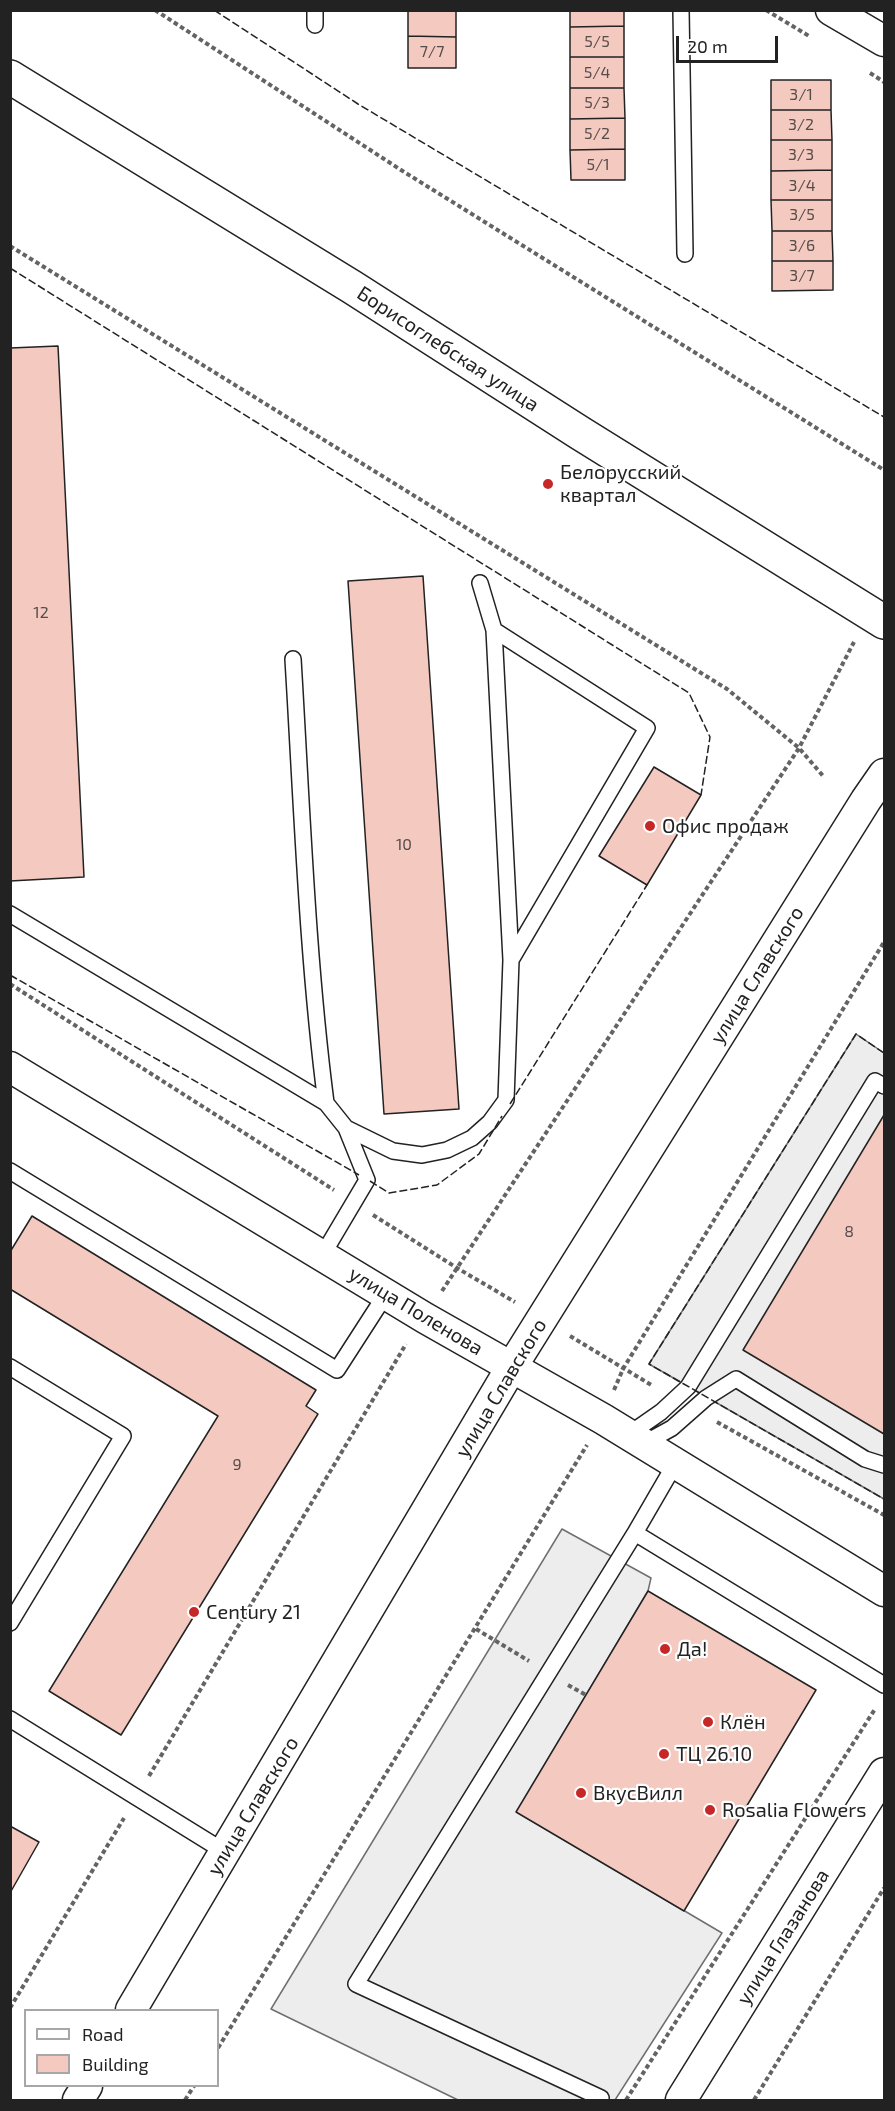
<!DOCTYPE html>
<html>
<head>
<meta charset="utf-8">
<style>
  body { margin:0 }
  #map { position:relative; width:895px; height:2111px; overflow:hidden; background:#fff; font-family:"Exo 2",sans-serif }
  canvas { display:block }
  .frame { position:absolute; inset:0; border:12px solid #222; pointer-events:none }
  .legend { position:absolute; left:24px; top:2009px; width:195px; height:78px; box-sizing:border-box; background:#fff; border:2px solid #a7a7a7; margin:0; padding:8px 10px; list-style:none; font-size:18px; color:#222 }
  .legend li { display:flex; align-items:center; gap:12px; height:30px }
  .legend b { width:30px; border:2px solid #a7a7a7 }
  .scale { position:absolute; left:676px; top:36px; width:102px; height:27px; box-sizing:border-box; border:3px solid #222; border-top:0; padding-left:8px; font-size:18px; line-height:21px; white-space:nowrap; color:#222; -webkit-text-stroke:4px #fff; paint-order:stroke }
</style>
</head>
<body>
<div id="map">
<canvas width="895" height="2111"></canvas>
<div class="frame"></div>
<ul class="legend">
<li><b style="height:8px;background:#fff"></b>Road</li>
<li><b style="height:16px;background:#f3c9c0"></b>Building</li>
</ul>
<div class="scale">20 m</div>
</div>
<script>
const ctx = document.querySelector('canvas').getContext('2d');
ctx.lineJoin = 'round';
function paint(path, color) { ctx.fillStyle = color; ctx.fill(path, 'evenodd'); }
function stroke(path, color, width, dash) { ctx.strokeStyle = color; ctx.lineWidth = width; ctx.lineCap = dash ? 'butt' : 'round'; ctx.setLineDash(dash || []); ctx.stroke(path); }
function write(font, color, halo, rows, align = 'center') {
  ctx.font = font + ' "Exo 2",sans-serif'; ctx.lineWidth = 4.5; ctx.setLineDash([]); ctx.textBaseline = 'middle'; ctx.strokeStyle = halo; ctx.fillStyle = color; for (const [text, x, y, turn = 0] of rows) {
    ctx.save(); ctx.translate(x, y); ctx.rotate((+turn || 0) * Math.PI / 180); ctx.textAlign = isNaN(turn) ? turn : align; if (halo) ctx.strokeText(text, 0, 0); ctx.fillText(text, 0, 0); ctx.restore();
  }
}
const parking = new Path2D(`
  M 856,1034 L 884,1053 L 884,1499 L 649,1364 Z
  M 562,1529 L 651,1578 L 648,1591 L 517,1812 L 722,1933 L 615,2100 L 458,2100 L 271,2009 Z`);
const building = new Path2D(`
  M 408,10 L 456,10 L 456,37 L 408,36 Z
  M 570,10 L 624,10 L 624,26 L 570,27 Z
  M 624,26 L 624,57 L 570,57 L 570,27 Z
  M 408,36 L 456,37 L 456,68 L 408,68 Z
  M 570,57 L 624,57 L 624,88 L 570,88 Z
  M 771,80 L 831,80 L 831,110 L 771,110 Z
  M 570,88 L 624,88 L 625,118 L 570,119 Z
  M 771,110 L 831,110 L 832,140 L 771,140 Z
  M 625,118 L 625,149 L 570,150 L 570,119 Z
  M 771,140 L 832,140 L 832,170 L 771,171 Z
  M 625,149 L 625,180 L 571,180 L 570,150 Z
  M 832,170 L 832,200 L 771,200 L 771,171 Z
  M 771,200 L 832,200 L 832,231 L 772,231 Z
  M 772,231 L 832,231 L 833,261 L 772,261 Z
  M 772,261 L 833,261 L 833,290 L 772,291 Z
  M 58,346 L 84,877 L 10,881 L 10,348 Z
  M 423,576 L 459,1109 L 384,1114 L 348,581 Z
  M 654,767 L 701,795 L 647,885 L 599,856 Z
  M 884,1115 L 884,1434 L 743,1350 Z
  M 32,1216 L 316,1390 L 306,1406 L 318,1414 L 121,1735 L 49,1691 L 218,1416 L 10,1289 L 10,1252 Z
  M 648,1591 L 816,1690 L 684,1911 L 516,1812 Z
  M 10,1826 L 39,1842 L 10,1893 Z`);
const path = new Path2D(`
  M 155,10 L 401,170 L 884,470
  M 766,10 L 809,36
  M 870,73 L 884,82
  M 10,246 L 727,689 L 799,748 L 824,777
  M 10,984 L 334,1190
  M 373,1215 L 457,1268 L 515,1302
  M 442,1291 L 799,748 L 854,642
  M 570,1336 L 653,1386
  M 614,1390 L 623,1369 L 884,942
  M 717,1422 L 884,1515
  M 476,1629 L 529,1661
  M 568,1685 L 586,1695
  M 149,1776 L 406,1344
  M 10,2008 L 124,1818
  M 218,2048 L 587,1445
  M 185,2100 L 194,2086
  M 626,2100 L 875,1709
  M 754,2100 L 884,1888`);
const lane = new Path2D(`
  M 315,10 L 315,25
  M 681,10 L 685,254
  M 494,630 L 647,728 L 511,960
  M 293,659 C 302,807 307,956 326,1103
  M 10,914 L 326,1103 L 346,1128 L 367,1180 L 322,1256
  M 346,1128 L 393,1151 L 422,1155 L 447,1150 L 472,1138 L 490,1122 L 506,1100 L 511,960 L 494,630 L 480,583
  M 10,1171 L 337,1370 L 386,1294
  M 10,1367 L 123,1436 L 10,1623
  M 628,1435 L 661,1412 L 688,1387 L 875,1081 L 884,1086
  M 643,1444 L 672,1428 L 706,1398 L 736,1379 L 865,1459 L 884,1465
  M 635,1533 L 884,1685
  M 10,1719 L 225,1852
  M 601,2098 L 356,1984 L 635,1533 L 675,1464`);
const street = new Path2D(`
  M 831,10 L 884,41
  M 10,1067 L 425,1318 L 603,1419 L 884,1591
  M 131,2010 L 511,1368 L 866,800 L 884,774
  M 78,2100 L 87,2086
  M 681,2100 L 884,1773`);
const secondary = new Path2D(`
  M 10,77 L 352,287 L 580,433 L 884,622`);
const fence = new Path2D(`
  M 214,10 L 358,104 L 884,417
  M 10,268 L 689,693 L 710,737 L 701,795
  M 10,975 L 359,1175
  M 884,1053 L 856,1034 L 649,1364 L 884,1499
  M 510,1104 L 647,885
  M 370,1181 L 389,1193 L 437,1185 L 479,1154 L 502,1116`);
const markers = [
  [548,484,6,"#c62828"],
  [650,826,6,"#c62828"],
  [194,1612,6,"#c62828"],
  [665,1649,6,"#c62828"],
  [708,1722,6,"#c62828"],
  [664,1754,6,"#c62828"],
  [581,1793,6,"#c62828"],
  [710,1810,6,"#c62828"]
];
const numberNames = [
  ["5/5",597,42],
  ["7/7",432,52],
  ["5/4",597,73],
  ["3/1",801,95],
  ["5/3",597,103],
  ["3/2",801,125],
  ["5/2",597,134],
  ["3/3",801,155],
  ["5/1",598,165],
  ["3/4",802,186],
  ["3/5",802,215],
  ["3/6",802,246],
  ["3/7",802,276],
  ["12",41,613],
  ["10",404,845],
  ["8",849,1232],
  ["9",237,1465]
];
const streetNames = [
  ["Борисоглебская улица",448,349,33],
  ["улица Славского",757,975,-58],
  ["улица Поленова",416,1311,31],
  ["улица Славского",501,1388,-59],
  ["улица Славского",253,1806,-59],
  ["улица Глазанова",783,1937,-58]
];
const poiNames = [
  ["Белорусский",560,472],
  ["квартал",560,495],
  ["Офис продаж",662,826],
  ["Century 21",206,1612],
  ["Да!",677,1649],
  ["Клён",720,1722],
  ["ТЦ 26.10",676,1754],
  ["ВкусВилл",593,1793],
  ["Rosalia Flowers",722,1810]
];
paint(parking, '#ededed');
stroke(parking, '#6f6f6f', 1.5);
paint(building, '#f3c9c0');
stroke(building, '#222', 1.5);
stroke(lane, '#222', 18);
stroke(street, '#222', 33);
stroke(secondary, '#222', 36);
stroke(path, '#646464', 4, [4.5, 3]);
stroke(lane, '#fff', 15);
stroke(street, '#fff', 30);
stroke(secondary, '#fff', 33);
stroke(fence, '#222', 1.5, [8, 3]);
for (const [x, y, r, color] of markers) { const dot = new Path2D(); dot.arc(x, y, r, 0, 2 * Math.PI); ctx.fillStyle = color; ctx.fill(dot); stroke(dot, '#fff', 2); }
write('16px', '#564c4a', null, numberNames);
write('20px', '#222', '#fff', streetNames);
write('20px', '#222', '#fff', poiNames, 'left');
</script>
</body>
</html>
